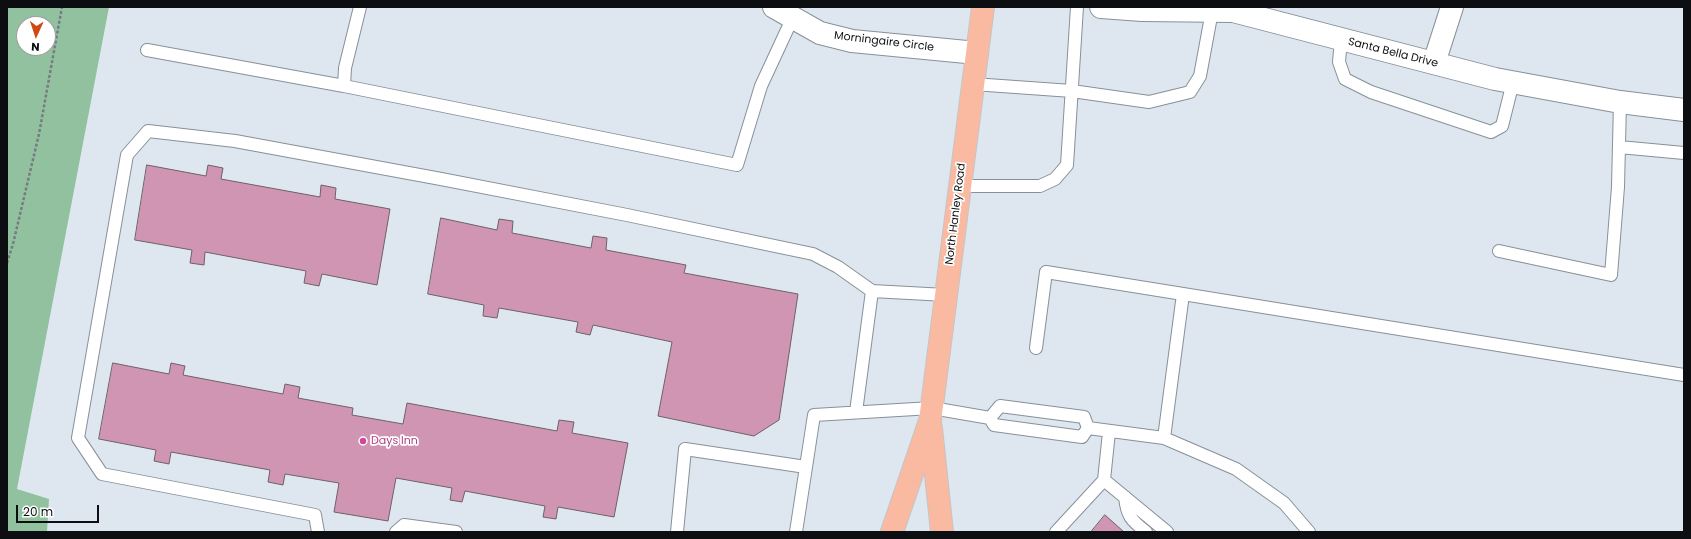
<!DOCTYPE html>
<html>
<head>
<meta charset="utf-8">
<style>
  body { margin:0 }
  #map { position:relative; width:1691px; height:539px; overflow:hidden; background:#dee7f0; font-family:Poppins,sans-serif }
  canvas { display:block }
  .frame { position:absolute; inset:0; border:8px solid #0c0e11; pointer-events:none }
  .north { position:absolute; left:16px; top:16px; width:40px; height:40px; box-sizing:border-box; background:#fff; border:1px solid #9e9fa0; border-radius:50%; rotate:183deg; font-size:11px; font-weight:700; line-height:16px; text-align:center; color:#0c0e11 }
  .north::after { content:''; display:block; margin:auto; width:14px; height:18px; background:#d04913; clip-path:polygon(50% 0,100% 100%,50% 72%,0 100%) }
  .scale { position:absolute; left:16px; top:505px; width:83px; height:18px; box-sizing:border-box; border:2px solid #0c0e11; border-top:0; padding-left:5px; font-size:12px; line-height:14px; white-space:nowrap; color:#0c0e11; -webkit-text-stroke:3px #fff; paint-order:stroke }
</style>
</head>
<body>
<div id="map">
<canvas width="1691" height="539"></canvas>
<div class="frame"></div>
<div class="north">N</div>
<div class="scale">20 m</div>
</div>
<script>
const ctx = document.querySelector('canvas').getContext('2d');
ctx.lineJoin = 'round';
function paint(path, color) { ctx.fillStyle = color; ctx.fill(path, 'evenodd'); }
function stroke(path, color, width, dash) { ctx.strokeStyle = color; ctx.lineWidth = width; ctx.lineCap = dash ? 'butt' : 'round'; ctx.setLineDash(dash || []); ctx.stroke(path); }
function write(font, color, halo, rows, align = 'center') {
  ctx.font = font + ' Poppins,sans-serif'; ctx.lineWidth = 3.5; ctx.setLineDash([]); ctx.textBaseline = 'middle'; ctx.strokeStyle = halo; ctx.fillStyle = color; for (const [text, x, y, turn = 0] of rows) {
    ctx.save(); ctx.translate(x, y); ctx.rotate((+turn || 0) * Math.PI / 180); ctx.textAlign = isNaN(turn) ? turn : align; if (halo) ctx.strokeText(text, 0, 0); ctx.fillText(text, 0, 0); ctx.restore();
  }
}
const green = new Path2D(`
  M 7,7 L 109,7 L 17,489 L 49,499 L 47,532 L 7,532 ZM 24,24 L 48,24 L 48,48 L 24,48 Z`);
const building = new Path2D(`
  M 147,165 L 206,176 L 208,165 L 223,168 L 221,179 L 320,197 L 321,185 L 336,188 L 335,199 L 390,209 L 377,285 L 322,274 L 319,286 L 304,283 L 306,271 L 205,252 L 204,265 L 190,263 L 192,250 L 135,240 Z
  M 441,218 L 497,230 L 499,219 L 513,221 L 512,233 L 591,248 L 593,236 L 607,238 L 606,250 L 686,265 L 684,273 L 798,294 L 779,420 L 754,436 L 658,416 L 672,342 L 593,325 L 590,335 L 576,332 L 578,322 L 499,308 L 497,318 L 483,316 L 484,305 L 428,294 Z
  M 113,363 L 169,374 L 171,363 L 185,366 L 183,375 L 283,394 L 285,384 L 300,387 L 298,398 L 353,408 L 352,415 L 403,424 L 407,403 L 557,431 L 559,420 L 574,422 L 572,433 L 628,443 L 614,517 L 558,507 L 556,519 L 543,517 L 545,506 L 465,491 L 462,502 L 450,500 L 452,488 L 396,478 L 388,521 L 334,512 L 339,483 L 285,474 L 283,485 L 268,482 L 270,470 L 171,452 L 169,464 L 154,461 L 156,450 L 99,439 Z
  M 1105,515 L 1124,532 L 1091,532 Z`);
const path = new Path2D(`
  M 7,263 L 13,244 L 39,134 L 62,7`);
const service = new Path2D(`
  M 360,7 L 345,68 L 344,86 L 737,165 L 761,86 L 793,17
  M 1341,39 L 1339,62 L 1345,79 L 1371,92 L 1491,132 L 1502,126 L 1513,82
  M 147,50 L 344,86
  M 973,84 L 1072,91 L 1149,102 L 1190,92 L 1200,76 L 1212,11
  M 1619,147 L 1684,153
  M 960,186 L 1040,186 L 1055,179 L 1067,165 L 1077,7
  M 1499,251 L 1611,275 L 1618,187 L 1620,102
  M 1183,294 L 1684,375
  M 1036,348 L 1046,272 L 1183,294 L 1164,438
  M 856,412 L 872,291
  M 990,418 L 1000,406 L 1084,417 L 1088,428
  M 1088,428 L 1164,438 L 1236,469 L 1284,503 L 1309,532
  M 1104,480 L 1167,532
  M 1125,497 C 1127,516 1131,520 1146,532
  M 318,532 L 315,515 L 102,474 L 78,438 L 127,155 L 148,131 L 235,141 L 441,179 L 627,215 L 813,254 L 838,267 L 872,291 L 946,295
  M 396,532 L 404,525 L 456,532
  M 677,532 L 685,449 L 806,467
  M 796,532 L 814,415 L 932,408 L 990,418 L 994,425 L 1082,437 L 1088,428
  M 1056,532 L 1104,480 L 1109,432`);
const minor = new Path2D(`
  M 774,7 L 820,33 L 852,41 L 977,53
  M 1101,7 L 1142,10 L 1233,11 L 1495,79 L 1620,102 L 1684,110
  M 1434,63 L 1452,7`);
const primary = new Path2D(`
  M 931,428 L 942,532
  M 892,532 L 930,421 L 983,7`);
const markers = [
  [363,441,4,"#d1479c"]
];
const streetNames = [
  ["Morningaire Circle",884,42,7],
  ["Santa Bella Drive",1393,53,14],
  ["North Hanley Road",956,214,-83]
];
const hotelNames = [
  ["Days Inn",371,441]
];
paint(green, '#92c1a0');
paint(building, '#d095b2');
stroke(building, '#6c6166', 1);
stroke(service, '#889098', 14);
stroke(minor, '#889098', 24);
stroke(primary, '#c5c5c6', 24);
stroke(path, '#767c82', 2.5, [3, 2]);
stroke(service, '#fff', 12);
stroke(minor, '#fff', 22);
stroke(primary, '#f9baa1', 22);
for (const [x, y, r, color] of markers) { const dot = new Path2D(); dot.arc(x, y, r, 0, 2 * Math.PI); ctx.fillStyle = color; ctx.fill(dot); stroke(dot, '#fff', 1.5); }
write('11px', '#0c0e11', '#fff', streetNames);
write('11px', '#b23c85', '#fff', hotelNames, 'left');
</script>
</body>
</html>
